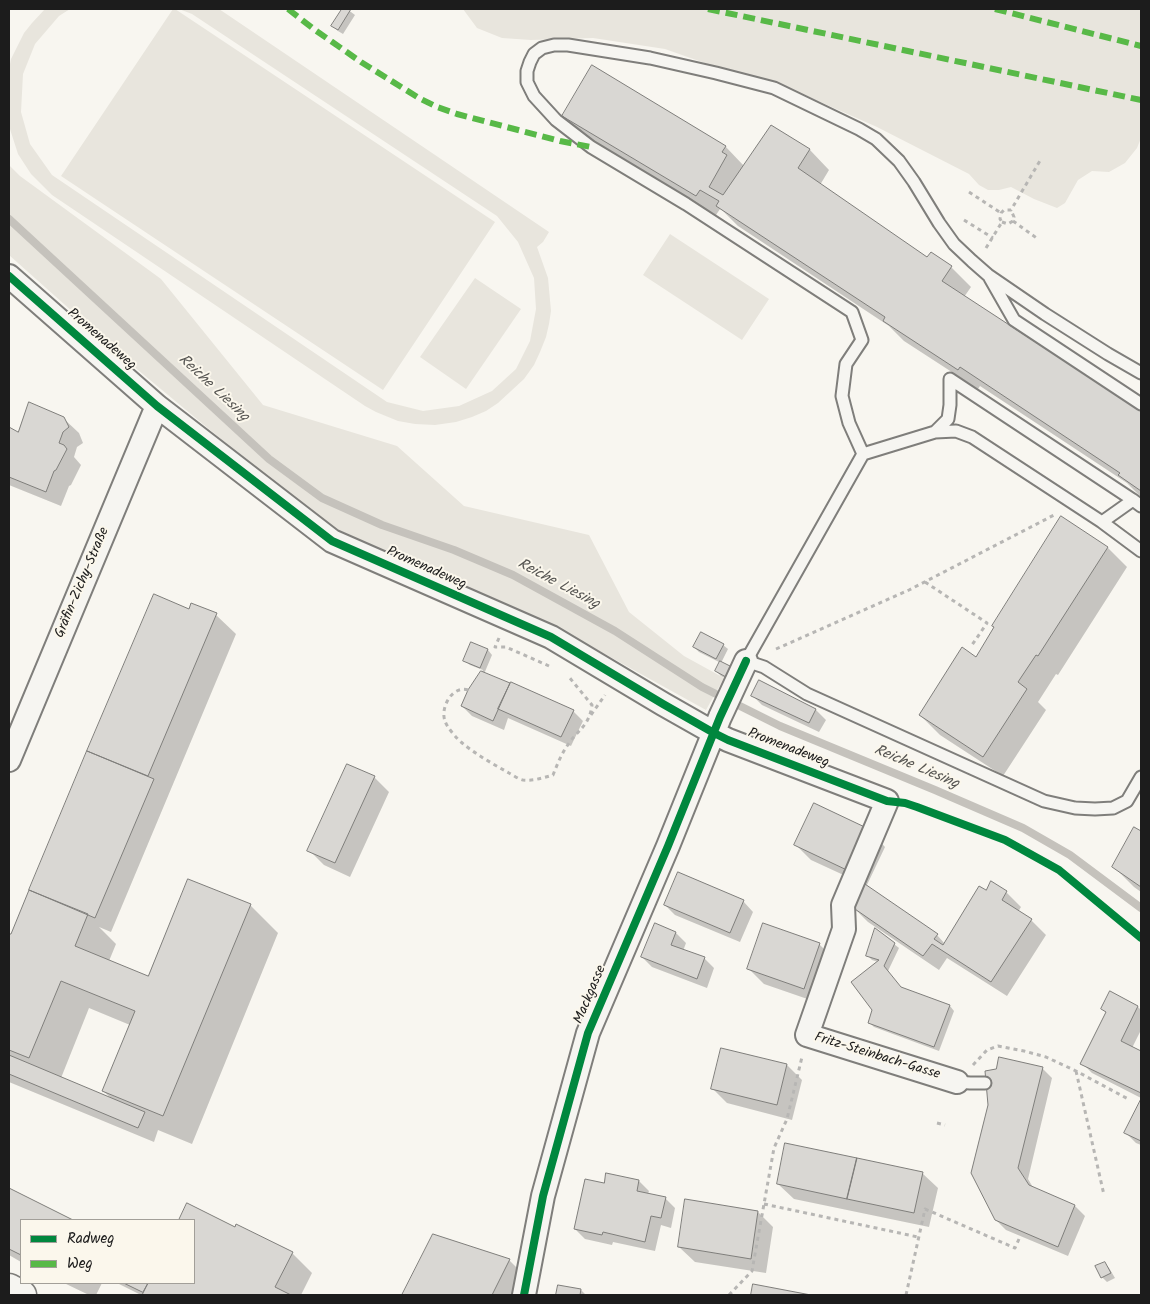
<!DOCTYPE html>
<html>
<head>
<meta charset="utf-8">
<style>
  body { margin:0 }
  #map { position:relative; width:1150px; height:1304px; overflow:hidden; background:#f8f6f0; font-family:Kalam,sans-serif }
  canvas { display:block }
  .frame { position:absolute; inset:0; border:10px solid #1c1c1c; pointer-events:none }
  .legend { position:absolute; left:20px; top:1219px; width:175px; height:65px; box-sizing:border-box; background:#fbf7ec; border:1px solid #a29f99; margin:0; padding:6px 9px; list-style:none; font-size:15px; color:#1c1c1c }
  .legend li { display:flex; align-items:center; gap:10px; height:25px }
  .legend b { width:25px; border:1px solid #a29f99 }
</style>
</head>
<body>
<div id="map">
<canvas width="1150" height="1304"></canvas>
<div class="frame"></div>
<ul class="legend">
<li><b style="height:6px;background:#00873e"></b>Radweg</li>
<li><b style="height:6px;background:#58b947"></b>Weg</li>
</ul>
</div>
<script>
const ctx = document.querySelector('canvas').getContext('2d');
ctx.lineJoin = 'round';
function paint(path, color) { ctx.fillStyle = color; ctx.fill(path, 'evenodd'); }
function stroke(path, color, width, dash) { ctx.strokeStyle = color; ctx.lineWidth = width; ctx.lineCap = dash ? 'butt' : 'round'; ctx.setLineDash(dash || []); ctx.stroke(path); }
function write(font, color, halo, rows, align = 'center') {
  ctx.font = font + ' Kalam,sans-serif'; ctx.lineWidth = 4; ctx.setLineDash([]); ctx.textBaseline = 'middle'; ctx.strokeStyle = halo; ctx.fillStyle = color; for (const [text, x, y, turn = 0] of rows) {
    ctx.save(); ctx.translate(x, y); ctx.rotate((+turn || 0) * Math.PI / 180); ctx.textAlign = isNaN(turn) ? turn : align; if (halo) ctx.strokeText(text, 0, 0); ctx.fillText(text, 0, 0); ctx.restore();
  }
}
const built = new Path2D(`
  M 45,9 L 70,9 L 59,16 L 35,44 L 23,74 L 21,112 L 30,144 L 52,175 L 387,402 L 423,411 L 459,406 L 492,391 L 516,369 L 530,341 L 536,309 L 534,278 L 518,242 L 497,216 L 192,14 L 179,9 L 219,9 L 549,232 L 543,242 L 537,247 L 548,278 L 551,311 L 549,324 L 546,337 L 540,352 L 534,365 L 524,379 L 498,403 L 486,411 L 472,417 L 456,422 L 435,425 L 415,424 L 398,421 L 376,412 L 365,406 L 52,195 L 31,174 L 18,154 L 9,126 L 9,69 L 11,59 L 24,33 L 32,23 Z
  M 173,9 L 175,9 L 495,222 L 383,390 L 61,176 Z
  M 463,9 L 1141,9 L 1141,138 L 1137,148 L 1125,163 L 1109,172 L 1092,171 L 1078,180 L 1065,203 L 1057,208 L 1034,199 L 1011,187 L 999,190 L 988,190 L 979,185 L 969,174 L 877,127 L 775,82 L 716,67 L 665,49 L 593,38 L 531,40 L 502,38 L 477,28 Z
  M 9,165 L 20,176 L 161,279 L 263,405 L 397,446 L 464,506 L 589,535 L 629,612 L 684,656 L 724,678 L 706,710 L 556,627 L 409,564 L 317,519 L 138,370 L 9,255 Z
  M 670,234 L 769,299 L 742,340 L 643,275 Z
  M 475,278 L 521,309 L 466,389 L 420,357 Z`);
const shadow = new Path2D(`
  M 343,9 L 347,9 L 355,15 L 343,34 L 338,31 L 333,26 Z
  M 563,116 L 725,146 L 744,166 L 771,127 L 810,150 L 829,170 L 820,185 L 927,258 L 951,267 L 971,287 L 964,297 L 1141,412 L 1141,497 L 1127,483 L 980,386 L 978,389 L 904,341 L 889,326 L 738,226 L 723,211 L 720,209 L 716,215 L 583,136 Z
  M 63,418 L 79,433 L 83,443 L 77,447 L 74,457 L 81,465 L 71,485 L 69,486 L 61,506 L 9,485 L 9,428 L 18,433 Z
  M 1107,547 L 1127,567 L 1058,675 L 1056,674 L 1038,702 L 1046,710 L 1003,776 L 940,735 L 920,715 L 976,658 Z
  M 154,595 L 189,610 L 216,615 L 236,634 L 111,932 L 99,927 L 116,944 L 109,961 L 149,977 L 250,905 L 278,933 L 192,1144 L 158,1130 L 154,1142 L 9,1082 L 9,935 L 11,936 ZM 89,1008 L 130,1025 L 103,1091 L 112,1099 L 61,1078 Z
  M 472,644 L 488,650 L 492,655 L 484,674 L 573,711 L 583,721 L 571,746 L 508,718 L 504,730 L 472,716 L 462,706 L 469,691 L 483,670 L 470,665 L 465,661 Z
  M 723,645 L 728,649 L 721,663 L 731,681 L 721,676 L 716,671 L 721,663 L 699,652 L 694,647 Z
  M 752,695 L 816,710 L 826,720 L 819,732 L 762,705 Z
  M 374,777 L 389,792 L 350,877 L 324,865 L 309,850 Z
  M 1135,829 L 1141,832 L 1141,892 L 1134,887 L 1114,867 Z
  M 870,831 L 885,847 L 866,887 L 937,935 L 945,944 L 986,892 L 992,883 L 1006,892 L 1021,907 L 1018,912 L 1031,920 L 1046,935 L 1007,996 L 947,958 L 939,970 L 868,922 L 853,907 L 863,884 L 811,860 L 796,845 Z
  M 743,901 L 753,912 L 740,942 L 675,915 L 665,905 Z
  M 656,925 L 676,933 L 686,943 L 683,951 L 704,958 L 714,968 L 707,988 L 652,967 L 642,957 Z
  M 819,944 L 834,959 L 819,1003 L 764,984 L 749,969 Z
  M 894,944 L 899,948 L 888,971 L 901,989 L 950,1006 L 954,1011 L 939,1051 L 874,1027 L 869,1022 L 873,1010 L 878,962 L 872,960 L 867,955 Z
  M 1138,1007 L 1141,1010 L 1141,1030 L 1132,1048 L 1141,1052 L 1141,1098 L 1092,1073 L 1082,1063 L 1107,1013 L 1102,1009 Z
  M 722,1049 L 787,1065 L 802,1080 L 792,1120 L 727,1103 L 712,1088 Z
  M 1042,1068 L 1052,1078 L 1028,1179 L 1034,1189 L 1075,1206 L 1085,1216 L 1068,1256 L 1006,1230 L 996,1220 L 989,1105 Z
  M 1141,1102 L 1141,1145 L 1136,1143 L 1126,1133 Z
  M 922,1173 L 938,1188 L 929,1227 L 794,1199 L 778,1184 Z
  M 639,1181 L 649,1191 L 648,1194 L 665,1198 L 675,1208 L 671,1228 L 661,1225 L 655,1251 L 613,1242 L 612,1245 L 585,1239 L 575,1229 L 605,1184 Z
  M 9,1189 L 70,1220 L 21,1220 L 21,1262 L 9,1255 Z
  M 188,1205 L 235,1228 L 292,1253 L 312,1273 L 301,1295 L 141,1295 L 117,1283 L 194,1283 L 194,1220 L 180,1220 Z
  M 758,1212 L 773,1227 L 766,1273 L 695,1262 L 679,1247 Z
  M 433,1236 L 509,1260 L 529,1280 L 521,1295 L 404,1295 Z
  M 1104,1263 L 1109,1268 L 1115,1278 L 1107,1282 L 1102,1277 Z
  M 64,1283 L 102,1283 L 96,1295 L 89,1295 Z
  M 754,1286 L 804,1295 L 752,1295 Z
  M 559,1287 L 581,1290 L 586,1295 L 557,1295 Z`);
const stream = new Path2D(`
  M 9,219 L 269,459 L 322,498 L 382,525 L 454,550 L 513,575 L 615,631 L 702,687 L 780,726 L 935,790 L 1023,828 L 1070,855 L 1141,908`);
const building = new Path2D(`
  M 342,9 L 351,9 L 338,30 L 331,26 Z
  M 592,65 L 726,146 L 722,152 L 727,155 L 709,187 L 723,195 L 771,125 L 810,149 L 798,168 L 927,257 L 931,252 L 952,266 L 942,281 L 1141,411 L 1141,491 L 1118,475 L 1120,473 L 960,367 L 958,370 L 883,321 L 885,317 L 716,206 L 719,201 L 700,190 L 696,196 L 562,116 Z
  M 29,402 L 64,417 L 69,427 L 63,432 L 59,443 L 64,445 L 67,449 L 56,470 L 54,471 L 46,492 L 9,477 L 9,427 L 18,432 Z
  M 1061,516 L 1108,547 L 1038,656 L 1036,655 L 1018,682 L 1027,689 L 983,757 L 919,715 L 962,647 L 976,657 L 994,627 L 992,626 Z
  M 154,594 L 189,609 L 191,603 L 217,613 L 148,776 L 87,751 Z
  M 701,632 L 724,644 L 716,659 L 693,647 Z
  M 471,642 L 488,649 L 480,668 L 463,661 Z
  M 720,661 L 732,667 L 726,677 L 715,671 Z
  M 481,671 L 510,683 L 493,721 L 461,706 L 468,690 Z
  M 759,680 L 816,709 L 809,723 L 751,696 Z
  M 511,682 L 574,710 L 561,737 L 498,709 Z
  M 87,751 L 154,779 L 95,918 L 29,890 Z
  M 347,764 L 375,776 L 335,863 L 307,851 Z
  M 814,803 L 871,830 L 851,872 L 794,845 Z
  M 1134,827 L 1141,831 L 1141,887 L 1112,867 Z
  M 678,872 L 744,900 L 730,933 L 664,905 Z
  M 188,879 L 251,904 L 163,1116 L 102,1091 L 135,1011 L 61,981 L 29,1058 L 9,1050 L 9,934 L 11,934 L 29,890 L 88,914 L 75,946 L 148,976 Z
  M 991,881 L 1007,891 L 1002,900 L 1032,919 L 991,982 L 932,944 L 923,956 L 852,907 L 862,882 L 938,934 L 934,939 L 943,945 L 979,886 L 986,890 Z
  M 655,923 L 676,932 L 671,945 L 705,957 L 697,979 L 641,957 Z
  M 763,923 L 820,943 L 804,989 L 747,969 Z
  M 875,928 L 895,943 L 884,966 L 901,987 L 950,1005 L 934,1047 L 868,1023 L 872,1010 L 851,982 L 879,960 L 866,956 Z
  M 1110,991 L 1138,1006 L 1121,1041 L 1141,1051 L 1141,1093 L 1080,1064 L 1106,1012 L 1101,1009 Z
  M 721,1048 L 787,1064 L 777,1105 L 711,1089 Z
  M 9,1055 L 145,1112 L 138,1128 L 9,1074 Z
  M 999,1057 L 1043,1067 L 1018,1168 L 1029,1185 L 1075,1205 L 1058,1247 L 995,1220 L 971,1173 L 988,1105 L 985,1071 L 996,1069 Z
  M 1141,1099 L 1141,1141 L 1124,1133 Z
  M 785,1143 L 857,1158 L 847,1199 L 777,1184 Z
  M 857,1158 L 923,1172 L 914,1213 L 847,1199 Z
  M 606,1173 L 639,1180 L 637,1191 L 666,1197 L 661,1218 L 651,1216 L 645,1242 L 603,1232 L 602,1235 L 574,1229 L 585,1179 L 604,1183 Z
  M 9,1188 L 73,1220 L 21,1220 L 21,1255 L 9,1249 Z
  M 685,1199 L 758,1211 L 751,1259 L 678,1247 Z
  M 187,1203 L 235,1227 L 236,1224 L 293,1252 L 275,1287 L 291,1295 L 142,1295 L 148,1283 L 194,1283 L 194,1220 L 179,1220 Z
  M 433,1234 L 510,1259 L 492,1295 L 402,1295 Z
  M 1105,1262 L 1111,1273 L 1101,1278 L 1095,1266 Z
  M 124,1283 L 148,1283 L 143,1292 Z
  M 753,1284 L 811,1295 L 751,1295 Z
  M 558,1285 L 581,1289 L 580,1295 L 556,1295 Z`);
const path = new Path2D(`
  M 969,192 L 1001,213
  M 964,220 L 993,238
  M 1013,221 L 1038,239
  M 1002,222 L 1008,224 L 1013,221 L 1014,217 L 1011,210
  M 986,248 L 1002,222 L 1000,219 L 1001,213 L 1004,210 L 1011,210 L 1041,159
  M 925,582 L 987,623 L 972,645
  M 499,638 L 495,647 L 506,647 L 549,666
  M 776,649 L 909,590 L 1056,514
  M 468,690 C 452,685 440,708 445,721 C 446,726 457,739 461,742 C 475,754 493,764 509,773 C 513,775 518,779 523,780 C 533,781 543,778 553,775 C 557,765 561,755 567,746 C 578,729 589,727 592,705 L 569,677
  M 591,715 L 605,695
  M 973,1065 L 987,1050 L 998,1046 L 1024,1051 L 1046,1057 L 1076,1071 L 1130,1100
  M 1076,1071 L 1104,1195
  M 937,1123 L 945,1125
  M 764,1204 L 918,1237
  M 729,1295 L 752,1271 L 774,1148 L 787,1119 L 802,1057
  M 906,1295 L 925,1209 L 1015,1248 L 1019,1239`);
const lane = new Path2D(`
  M 990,278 L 1014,320 L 1141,404
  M 935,432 L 948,419 L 950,405 L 950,379 L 1133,500
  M 863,454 L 849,423 L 842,396 L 846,364 L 862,340 L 852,312 L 686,204 L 591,147 L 556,120 L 534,96 L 527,82 L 527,71 L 530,62 L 534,54 L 542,48 L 554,45 L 568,45 L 650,58 L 716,73 L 774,88 L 859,129 L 876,139 L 899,161 L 914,182 L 939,223 L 954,244 L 972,261 L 988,275 L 1045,314 L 1108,354 L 1141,373
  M 1102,522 L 1133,500 L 1141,506
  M 1141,551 L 1102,522 L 972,437 L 956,431 L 935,432 L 863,454 L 746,661 L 764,667 L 807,694 L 1044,801 L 1075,808 L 1095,809 L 1113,808 L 1127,801 L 1141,777
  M 957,1082 L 970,1083 L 985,1083`);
const street = new Path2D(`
  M 9,276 L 157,406 L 332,541 L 551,637 L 663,704 L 714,733 L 728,740 L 887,801 L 843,905 L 844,929 L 807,1035 L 957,1082
  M 9,760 L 157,406
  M 524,1295 L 543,1196 L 588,1033 L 668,846 L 720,717 L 746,661`);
const primary = new Path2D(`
  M 9,1288 L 22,1295`);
const quiet = new Path2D(`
  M 288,9 L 315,30 L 361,62 L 419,98 L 437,107 L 457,114 L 560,141 L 591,147
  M 708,9 L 1141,100
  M 995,9 L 1141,46`);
const cycleway = new Path2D(`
  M 9,276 L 157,406 L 332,541 L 551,637 L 663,704 L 714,733 L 728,740 L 887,801 L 905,803 L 917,807 L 1005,840 L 1059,870 L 1141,938
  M 524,1295 L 543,1196 L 588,1033 L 668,846 L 720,717 L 746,661`);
const streetNames = [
  ["Promenadeweg",101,340,41],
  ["Promenadeweg",426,569,24],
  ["Gräfin-Zichy-Straße",83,583,-67],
  ["Promenadeweg",788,749,21],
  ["Mackgasse",591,995,-67],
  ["Fritz-Steinbach-Gasse",877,1057,17]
];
const waterNames = [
  ["Reiche Liesing",213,389,43],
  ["Reiche Liesing",558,585,28],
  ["Reiche Liesing",916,768,23]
];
paint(built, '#e8e5dd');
paint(shadow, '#0003');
stroke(stream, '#c5c2bc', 8);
paint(building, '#d9d7d3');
stroke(building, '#7f7e7b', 1);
stroke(lane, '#7f7e7b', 15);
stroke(street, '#7f7e7b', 26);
stroke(primary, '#7f7e7b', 31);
stroke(path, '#b7b6b4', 3, [4, 4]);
stroke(lane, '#f6f5f1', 11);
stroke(street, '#f6f5f1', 22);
stroke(primary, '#f6f5f1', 28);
stroke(quiet, '#58b947', 6, [12, 6]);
stroke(cycleway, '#00873e', 8);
write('14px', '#1c1c1c', '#fbf7ec', streetNames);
write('italic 15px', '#575653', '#fbf7ec', waterNames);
</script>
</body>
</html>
